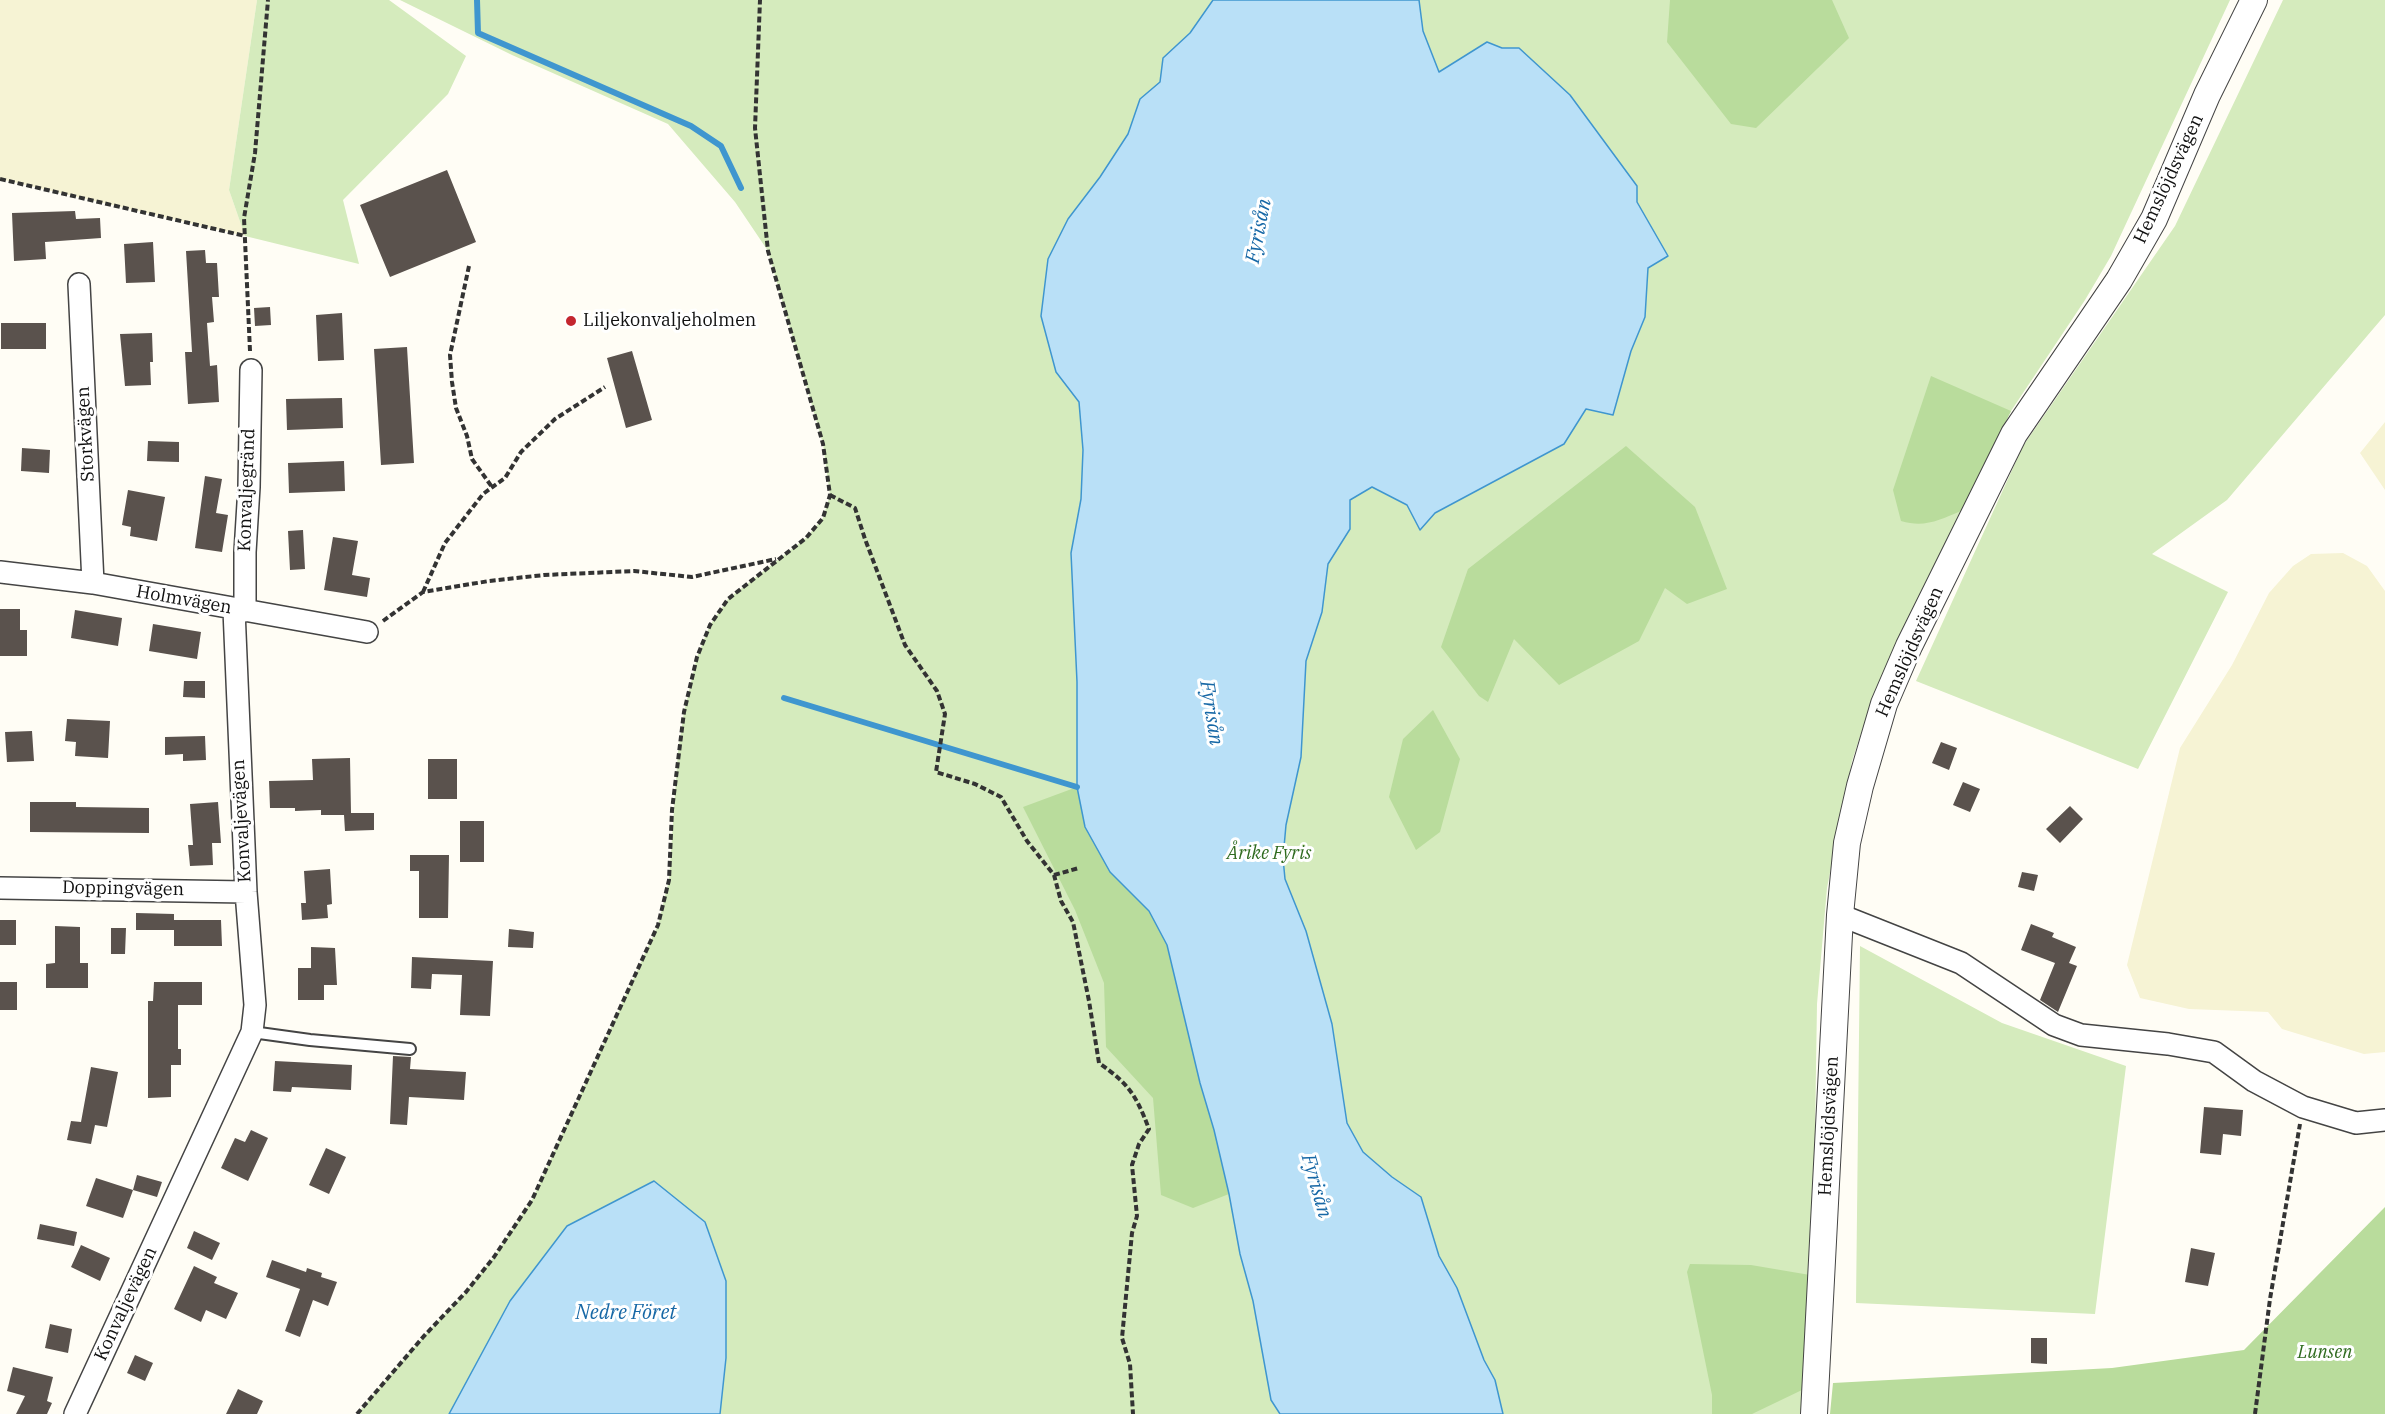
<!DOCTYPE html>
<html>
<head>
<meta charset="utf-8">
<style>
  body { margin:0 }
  canvas { display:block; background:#fffdf5 }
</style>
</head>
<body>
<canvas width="2385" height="1414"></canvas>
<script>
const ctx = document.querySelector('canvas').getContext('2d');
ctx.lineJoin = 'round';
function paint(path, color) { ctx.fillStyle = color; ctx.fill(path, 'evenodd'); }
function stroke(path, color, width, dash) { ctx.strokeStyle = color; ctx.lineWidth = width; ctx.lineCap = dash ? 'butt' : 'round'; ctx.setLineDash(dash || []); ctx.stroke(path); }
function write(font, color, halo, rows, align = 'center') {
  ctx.font = font + ' "IBM Plex Serif",serif'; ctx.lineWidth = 6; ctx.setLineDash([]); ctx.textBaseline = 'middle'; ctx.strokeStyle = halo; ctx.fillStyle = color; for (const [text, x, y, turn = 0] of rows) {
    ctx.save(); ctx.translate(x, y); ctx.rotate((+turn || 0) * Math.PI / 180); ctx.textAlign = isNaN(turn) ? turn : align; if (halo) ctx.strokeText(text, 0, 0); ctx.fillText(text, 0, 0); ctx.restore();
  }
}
const farmland = new Path2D(`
  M 0,0 L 257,0 L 229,190 L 245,236 L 0,179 Z
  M 2385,422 L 2385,490 L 2360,453 Z
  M 2343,553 L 2367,566 L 2385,591 L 2385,1052 L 2364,1054 L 2282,1029 L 2268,1012 L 2189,1009 L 2140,998 L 2127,965 L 2180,748 L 2232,665 L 2269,593 L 2293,566 L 2311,554 Z`);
const green = new Path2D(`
  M 257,0 L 389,0 L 466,56 L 448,94 L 343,200 L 359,264 L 245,236 L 229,190 Z
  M 400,0 L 2230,0 L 2111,256 L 2085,300 L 2011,411 L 1876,688 L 1852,761 L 1827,888 L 1817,1004 L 1814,1198 L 1802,1389 L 1814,1414 L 357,1414 L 424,1336 L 466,1292 L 494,1257 L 532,1200 L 658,925 L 669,880 L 678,752 L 684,712 L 697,657 L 710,625 L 728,599 L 806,538 L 823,518 L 830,495 L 823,444 L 768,251 L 735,202 L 668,124 L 512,55 Z
  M 2283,0 L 2385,0 L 2385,315 L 2227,500 L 2152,554 L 2228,592 L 2138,769 L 1916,681 L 2023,446 L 2175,226 Z
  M 1860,946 L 2002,1023 L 2126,1066 L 2095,1314 L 1856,1303 Z`);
const forest = new Path2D(`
  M 1670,0 L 1832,0 L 1849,38 L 1756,128 L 1731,124 L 1667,42 Z
  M 1931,376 L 2011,411 L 1961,511 C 1939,520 1925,528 1901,521 L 1893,490 Z
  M 1626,446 L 1695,507 L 1727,589 L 1687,604 L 1665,588 L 1639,641 L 1559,685 L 1514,639 L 1488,702 L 1479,696 L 1441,647 L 1468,569 Z
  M 1433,710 L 1460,759 L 1440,832 L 1416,850 L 1389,797 L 1403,739 Z
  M 1077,787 L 1085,827 L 1110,872 L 1149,911 L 1167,945 L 1200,1083 L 1214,1130 L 1229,1194 L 1193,1208 L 1161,1195 L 1153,1098 L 1106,1047 L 1104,983 L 1075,910 L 1023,807 Z
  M 2385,1207 L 2385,1414 L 1830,1414 L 1833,1383 L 2112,1368 L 2244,1350 Z
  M 1690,1264 L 1751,1265 L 1810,1275 L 1802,1390 L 1752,1414 L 1712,1414 L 1712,1395 L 1687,1272 Z`);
const water = new Path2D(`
  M 1213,0 L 1419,0 L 1423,31 L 1439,72 L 1487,42 L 1502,48 L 1519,48 L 1570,95 L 1637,186 L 1637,202 L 1668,256 L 1648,268 L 1645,317 L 1631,351 L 1613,415 L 1586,409 L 1564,444 L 1435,513 L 1420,530 L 1407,505 L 1372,487 L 1350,500 L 1350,529 L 1328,564 L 1322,612 L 1306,661 L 1301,757 L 1286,825 L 1283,858 L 1285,879 L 1306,931 L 1332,1024 L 1347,1123 L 1363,1152 L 1392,1177 L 1421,1197 L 1439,1256 L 1457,1288 L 1484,1360 L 1495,1380 L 1503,1414 L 1280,1414 L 1271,1400 L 1253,1301 L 1240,1254 L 1229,1194 L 1214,1130 L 1200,1083 L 1167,945 L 1149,911 L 1110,872 L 1085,827 L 1077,787 L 1077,682 L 1071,553 L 1081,499 L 1083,450 L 1079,402 L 1056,372 L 1041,316 L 1048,259 L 1068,219 L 1100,177 L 1128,134 L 1140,99 L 1160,82 L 1163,58 L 1190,33 Z
  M 654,1181 L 705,1222 L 726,1281 L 726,1358 L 720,1414 L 449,1414 L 510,1301 L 567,1226 Z`);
const stream = new Path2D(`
  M 477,0 L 478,33 L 691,126 L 721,146 L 741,188
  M 784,698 L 1077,787`);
const building = new Path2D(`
  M 447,170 L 476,242 L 390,277 L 360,205 Z
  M 75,211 L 76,219 L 100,218 L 101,238 L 45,242 L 46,259 L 14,261 L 12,213 Z
  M 153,242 L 155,282 L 126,283 L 124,244 Z
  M 205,250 L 206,263 L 217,263 L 219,297 L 212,297 L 214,322 L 207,323 L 210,366 L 217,365 L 219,402 L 188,404 L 185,352 L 192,352 L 186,251 Z
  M 270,307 L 271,325 L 255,326 L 254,308 Z
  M 342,313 L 344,360 L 318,361 L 316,315 Z
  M 1,323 L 46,323 L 46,349 L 1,349 Z
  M 152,333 L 153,362 L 150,362 L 151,385 L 125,386 L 120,334 Z
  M 407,347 L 414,463 L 381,465 L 374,349 Z
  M 632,351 L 652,420 L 626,428 L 607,358 Z
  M 342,398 L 343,428 L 287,430 L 286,399 Z
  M 148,441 L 179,442 L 179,462 L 147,461 Z
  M 22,448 L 50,450 L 49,473 L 21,471 Z
  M 344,461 L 345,491 L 289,493 L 288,463 Z
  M 205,476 L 222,479 L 216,513 L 228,515 L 222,552 L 195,548 Z
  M 128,490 L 165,497 L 157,541 L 130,536 L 131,527 L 122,525 Z
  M 303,530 L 305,569 L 290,570 L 288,531 Z
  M 333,537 L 358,541 L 352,575 L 370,578 L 367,597 L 324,590 Z
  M 0,609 L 20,609 L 20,630 L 27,630 L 27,656 L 0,656 Z
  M 75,610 L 122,618 L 118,646 L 71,638 Z
  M 153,624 L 201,632 L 197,659 L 149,651 Z
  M 184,681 L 205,681 L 205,698 L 183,697 Z
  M 67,719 L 110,721 L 108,758 L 75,756 L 76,742 L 65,741 Z
  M 32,731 L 34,761 L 7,762 L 5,732 Z
  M 205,736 L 206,760 L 183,761 L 183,754 L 165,755 L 165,737 Z
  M 1941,742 L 1957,748 L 1949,770 L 1932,763 Z
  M 350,758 L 351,813 L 374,813 L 374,830 L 345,831 L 344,815 L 321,815 L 321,810 L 295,811 L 295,808 L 270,808 L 269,781 L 313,780 L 312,759 Z
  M 428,759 L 457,759 L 457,799 L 428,799 Z
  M 1963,782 L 1980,789 L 1970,812 L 1953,805 Z
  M 30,802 L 76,802 L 76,807 L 149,808 L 149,833 L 30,832 Z
  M 218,802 L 221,843 L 212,843 L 213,865 L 190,866 L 188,845 L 193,845 L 190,804 Z
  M 2070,806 L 2083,819 L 2060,843 L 2046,829 Z
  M 460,821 L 484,821 L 484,862 L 460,862 Z
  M 410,855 L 449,855 L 448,918 L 419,918 L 419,871 L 410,871 Z
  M 330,869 L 332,904 L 327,905 L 328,918 L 302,920 L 301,903 L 306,903 L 304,871 Z
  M 2022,872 L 2038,875 L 2034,891 L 2018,887 Z
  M 136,913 L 174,914 L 174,920 L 221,920 L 222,946 L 174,946 L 174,930 L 136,930 Z
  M 0,920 L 16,920 L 16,945 L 0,945 Z
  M 2031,924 L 2054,933 L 2052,937 L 2076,947 L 2069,963 L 2077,966 L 2058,1012 L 2040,1000 L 2055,963 L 2021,950 Z
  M 55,926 L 80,927 L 80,963 L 88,963 L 88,988 L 46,988 L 46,964 L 55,963 Z
  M 111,928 L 126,928 L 125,954 L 111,954 Z
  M 509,929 L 534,932 L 533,948 L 508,947 Z
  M 311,947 L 335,948 L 337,985 L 324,985 L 324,1000 L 298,1000 L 298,968 L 311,968 Z
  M 412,957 L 493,961 L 490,1016 L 460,1015 L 462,975 L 432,974 L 431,989 L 411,988 Z
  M 0,982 L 17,982 L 17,1010 L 0,1010 Z
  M 154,982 L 202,982 L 202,1005 L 178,1005 L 178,1049 L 181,1049 L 181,1065 L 171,1065 L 171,1097 L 148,1098 L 148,1001 L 153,1001 Z
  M 393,1056 L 411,1057 L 410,1069 L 466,1072 L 464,1100 L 409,1097 L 407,1125 L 390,1124 Z
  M 275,1061 L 352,1065 L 351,1090 L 292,1087 L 291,1092 L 273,1091 Z
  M 91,1067 L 118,1072 L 107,1127 L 95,1125 L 91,1144 L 67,1140 L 71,1121 L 81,1122 Z
  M 2204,1107 L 2243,1110 L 2241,1136 L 2223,1134 L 2221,1155 L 2200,1153 Z
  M 251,1130 L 268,1138 L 248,1181 L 221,1168 L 235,1138 L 245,1142 Z
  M 326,1148 L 346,1157 L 329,1194 L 309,1185 Z
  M 137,1175 L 162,1182 L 157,1197 L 133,1190 Z
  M 96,1178 L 133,1190 L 123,1218 L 86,1206 Z
  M 40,1224 L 77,1232 L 74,1246 L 37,1239 Z
  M 194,1231 L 220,1243 L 212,1260 L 187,1248 Z
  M 81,1245 L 110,1258 L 100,1281 L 71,1267 Z
  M 2191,1248 L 2215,1253 L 2208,1286 L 2185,1282 Z
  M 272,1260 L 306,1272 L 307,1268 L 322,1273 L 321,1277 L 337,1282 L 328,1306 L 313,1300 L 300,1337 L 285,1331 L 300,1289 L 266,1277 Z
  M 194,1266 L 217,1277 L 214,1283 L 238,1293 L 226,1319 L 206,1310 L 201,1322 L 174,1309 Z
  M 50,1324 L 72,1329 L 68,1353 L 45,1348 Z
  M 2031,1338 L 2047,1338 L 2047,1364 L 2031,1363 Z
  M 135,1355 L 153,1363 L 145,1381 L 127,1373 Z
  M 13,1367 L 53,1377 L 47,1401 L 52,1403 L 47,1414 L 16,1414 L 25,1396 L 7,1391 Z
  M 238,1389 L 263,1401 L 257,1414 L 226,1414 Z`);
const path = new Path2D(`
  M 0,179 L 245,236
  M 469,266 L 450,355 L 452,382 L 456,408 L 467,436 L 472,459 L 492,487
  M 250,351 L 244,218 L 255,153 L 268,0
  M 830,495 L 855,508 L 865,539 L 905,645 L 937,691 L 945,714 L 936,772 L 975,784 L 1001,797 L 1027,841 L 1054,875 L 1061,901 L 1073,922 L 1089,1001 L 1099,1063 C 1129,1084 1136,1095 1149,1129 L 1139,1144 L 1132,1165 L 1137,1216 L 1132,1233 L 1122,1338 L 1130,1364 L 1133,1414
  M 423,592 L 445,543 L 483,494 L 505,478 L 521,452 L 555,419 L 605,387
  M 383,621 L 423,592 L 489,581 L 544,575 L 634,571 L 692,577 L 776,559
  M 1054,875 L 1079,868
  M 357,1414 L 424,1336 L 466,1292 L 494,1257 L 532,1200 L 658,925 L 669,880 L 672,810 L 684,712 L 697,657 L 710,625 L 728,599 L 806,538 L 823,518 L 830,495 L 823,444 L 768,251 L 755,128 L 760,0
  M 2255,1414 L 2270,1299 L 2300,1124`);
const service = new Path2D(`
  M 252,1032 L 310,1040 L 410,1049`);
const minor = new Path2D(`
  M 79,284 L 93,583
  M 0,572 L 93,583 L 367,632
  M 245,611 L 245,552 L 249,487 L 251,370
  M 0,888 L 246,892
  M 1840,915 L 1961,963 L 2054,1025 L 2081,1035 L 2168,1044 L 2214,1052 L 2254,1081 L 2303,1107 L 2356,1123 L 2385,1120
  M 75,1414 L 252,1032 L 255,1005 L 246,892 L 234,610`);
const tertiary = new Path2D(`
  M 1814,1414 L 1840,915 L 1847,843 L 1860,786 L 1884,704 L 1909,646 L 2014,434 L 2119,280 L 2154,219 L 2207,95 L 2254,0`);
const markers = [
  [571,321,6,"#c4262e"]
];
const streetNames = [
  ["Hemslöjdsvägen",2169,179,-65],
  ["Storkvägen",86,434,-93],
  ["Konvaljegränd",247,490,-88],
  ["Holmvägen",184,600,10],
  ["Hemslöjdsvägen",1910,652,-66],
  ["Konvaljevägen",242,821,-93],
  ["Doppingvägen",123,889,1],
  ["Hemslöjdsvägen",1829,1126,-87],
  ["Konvaljevägen",126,1304,-65]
];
const poiNames = [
  ["Liljekonvaljeholmen",583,321]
];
const parkNames = [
  ["Årike Fyris",1269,854],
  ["Lunsen",2325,1353]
];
const waterNames = [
  ["Fyrisån",1259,231,-79],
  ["Fyrisån",1211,713,81],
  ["Fyrisån",1316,1186,74],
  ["Nedre Föret",626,1313]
];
paint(farmland, '#f6f3d4');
paint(green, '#d5ebbd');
paint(forest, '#b9dc9c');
paint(water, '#b9e0f7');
stroke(water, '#3f96cf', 1.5);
stroke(stream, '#3f96cf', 6);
paint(building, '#5a524d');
stroke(service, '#444', 14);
stroke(minor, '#444', 24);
stroke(tertiary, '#444', 28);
stroke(path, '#333', 4, [6, 3]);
stroke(service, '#fff', 10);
stroke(minor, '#fff', 21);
stroke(tertiary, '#fff', 26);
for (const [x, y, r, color] of markers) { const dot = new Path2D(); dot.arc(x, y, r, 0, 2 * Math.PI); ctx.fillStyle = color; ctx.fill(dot); stroke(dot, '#fff', 2); }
write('18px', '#111', '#fff', streetNames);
write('18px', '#111', '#fff', poiNames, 'left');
write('italic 18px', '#2f6b1f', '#fff', parkNames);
write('italic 20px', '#1768a6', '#fff', waterNames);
</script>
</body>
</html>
